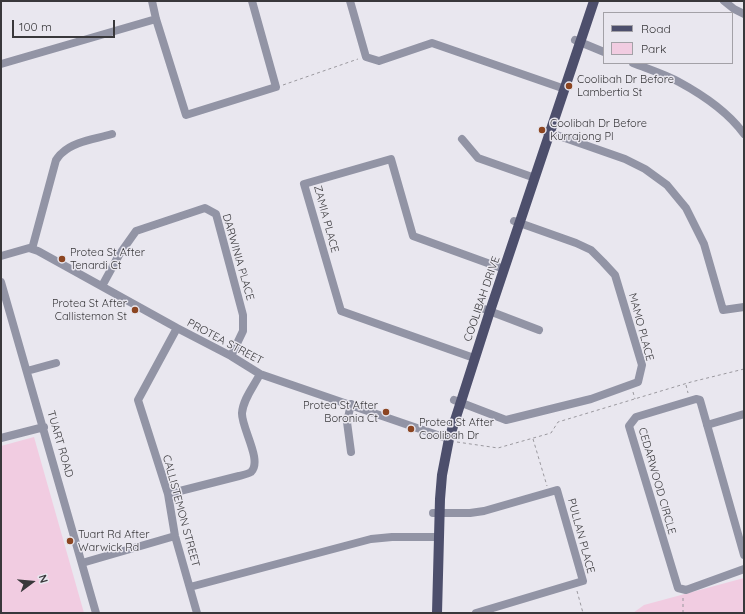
<!DOCTYPE html>
<html>
<head>
<meta charset="utf-8">
<style>
  body { margin:0 }
  #map { position:relative; width:745px; height:614px; overflow:hidden; background:#e9e7ef; font-family:Quicksand,sans-serif }
  canvas { display:block }
  .frame { position:absolute; inset:0; border:2px solid #39383b; pointer-events:none }
  .legend { position:absolute; left:603px; top:12px; width:130px; height:52px; box-sizing:border-box; background:#e9e7ef; border:1px solid #a3a1a7; margin:0; padding:5px 7px; list-style:none; font-size:12px; color:#39383b }
  .legend li { display:flex; align-items:center; gap:8px; height:20px }
  .legend b { width:20px; border:1px solid #a3a1a7 }
  .north { position:absolute; left:12px; top:562px; width:40px; height:40px; -webkit-text-stroke:3px #e9e7ef; paint-order:stroke; rotate:74deg; font-size:11px; font-weight:700; line-height:16px; text-align:center; color:#39383b }
  .north::after { content:''; display:block; margin:auto; width:14px; height:18px; background:#39383b; clip-path:polygon(50% 0,100% 100%,50% 72%,0 100%) }
  .scale { position:absolute; left:12px; top:20px; width:103px; height:18px; box-sizing:border-box; border:2px solid #39383b; border-top:0; padding-left:5px; font-size:12px; line-height:14px; white-space:nowrap; color:#39383b; -webkit-text-stroke:3px #e9e7ef; paint-order:stroke }
</style>
</head>
<body>
<div id="map">
<canvas width="745" height="614"></canvas>
<div class="frame"></div>
<ul class="legend">
<li><b style="height:5px;background:#4d4f6c"></b>Road</li>
<li><b style="height:11px;background:#f1cce1"></b>Park</li>
</ul>
<div class="north">N</div>
<div class="scale">100 m</div>
</div>
<script>
const ctx = document.querySelector('canvas').getContext('2d');
ctx.lineJoin = 'round';
function paint(path, color) { ctx.fillStyle = color; ctx.fill(path, 'evenodd'); }
function stroke(path, color, width, dash) { ctx.strokeStyle = color; ctx.lineWidth = width; ctx.lineCap = dash ? 'butt' : 'round'; ctx.setLineDash(dash || []); ctx.stroke(path); }
function write(font, color, halo, rows, align = 'center') {
  ctx.font = font + ' Quicksand,sans-serif'; ctx.lineWidth = 3; ctx.setLineDash([]); ctx.textBaseline = 'middle'; ctx.strokeStyle = halo; ctx.fillStyle = color; for (const [text, x, y, turn = 0] of rows) {
    ctx.save(); ctx.translate(x, y); ctx.rotate((+turn || 0) * Math.PI / 180); ctx.textAlign = isNaN(turn) ? turn : align; if (halo) ctx.strokeText(text, 0, 0); ctx.fillText(text, 0, 0); ctx.restore();
  }
}
const green = new Path2D(`
  M 34,437 L 84,613 L 1,613 L 1,446 Z
  M 744,578 L 744,613 L 633,613 L 644,605 Z`);
const path = new Path2D(`
  M 283,85 L 358,59
  M 686,385 L 688,393
  M 633,392 L 635,399
  M 533,439 L 547,486
  M 457,442 L 498,448 L 551,433 L 558,422 L 691,382 L 744,369
  M 577,591 L 583,613
  M 683,613 L 683,598`);
const minor = new Path2D(`
  M 152,1 L 156,19 L 186,115 L 276,87 L 252,1
  M 350,1 L 366,57 L 379,61 L 432,43 L 565,89
  M 724,1 L 734,9 L 744,14
  M 575,40 L 604,52
  M 633,63 C 648,69 665,74 679,82 C 703,95 728,112 744,134
  M 1,64 L 156,19
  M 545,131 L 625,159 L 645,169 L 667,185 L 686,208 L 704,244 L 723,310 L 744,307
  M 462,139 L 478,158 L 535,178
  M 32,249 L 56,160 C 58,158 59,155 62,153 C 74,141 96,139 112,134
  M 1,256 L 29,248 L 38,251 L 177,328 L 231,356 L 260,374 L 449,439
  M 1,282 L 96,613
  M 102,286 L 119,255 L 136,231 L 205,208 L 216,214 L 243,315 L 243,331 L 231,356
  M 484,309 L 539,330
  M 177,328 L 138,400 L 168,494 L 175,536 L 197,613
  M 474,358 L 341,311 L 304,184 L 391,159 L 413,236 L 504,269
  M 27,371 L 56,363
  M 454,400 L 506,420 L 591,399 L 638,382 L 642,365 L 615,275 L 603,262 L 591,250 L 576,243 L 514,221
  M 707,425 L 744,414
  M 1,438 L 44,427
  M 351,452 L 347,422 L 351,404
  M 168,494 L 239,476 C 243,475 248,474 251,472 C 263,461 241,427 242,413 C 243,399 254,386 260,374
  M 433,513 L 470,513 L 484,511 L 557,490 L 583,581 L 476,613
  M 744,555 L 700,400 L 696,399 L 636,417 L 629,426 L 678,588 L 686,590 L 744,569
  M 82,563 L 175,536
  M 190,587 L 371,539 L 392,537 L 438,537`);
const major = new Path2D(`
  M 437,613 L 440,499 L 442,475 L 449,439 L 490,311 L 594,1`);
const markers = [
  [569,86,4,"#8c4521"],
  [542,130,4,"#8c4521"],
  [62,259,4,"#8c4521"],
  [135,310,4,"#8c4521"],
  [386,412,4,"#8c4521"],
  [411,429,4,"#8c4521"],
  [70,541,4,"#8c4521"]
];
const poiNames = [
  ["Coolibah Dr Before",577,80],
  ["Lambertia St",577,93],
  ["Coolibah Dr Before",550,124],
  ["Kurrajong Pl",550,137],
  ["Protea St After",70,253],
  ["Tenardi Ct",70,266],
  ["Protea St After",127,304,"right"],
  ["Callistemon St",127,317,"right"],
  ["Protea St After",378,406,"right"],
  ["Boronia Ct",378,419,"right"],
  ["Protea St After",419,423],
  ["Coolibah Dr",419,436],
  ["Tuart Rd After",78,535],
  ["Warwick Rd",78,548]
];
const streetNames = [
  ["ZAMIA PLACE",326,219,75],
  ["DARWINIA PLACE",238,257,74],
  ["COOLIBAH DRIVE",482,299,-71],
  ["MAMO PLACE",641,327,75],
  ["PROTEA STREET",225,342,28],
  ["TUART ROAD",60,444,74],
  ["CEDARWOOD CIRCLE",657,481,74],
  ["CALLISTEMON STREET",181,511,75],
  ["PULLAN PLACE",581,536,75]
];
paint(green, '#f1cce1');
stroke(path, '#9a989e', 1, [3, 3]);
stroke(minor, '#9294a5', 8);
stroke(major, '#4d4f6c', 10);
for (const [x, y, r, color] of markers) { const dot = new Path2D(); dot.arc(x, y, r, 0, 2 * Math.PI); ctx.fillStyle = color; ctx.fill(dot); stroke(dot, '#e9e7ef', 1.5); }
write('11px', '#39383b', '#e9e7ef', poiNames, 'left');
write('11px', '#39383b', '#e9e7ef', streetNames);
</script>
</body>
</html>
